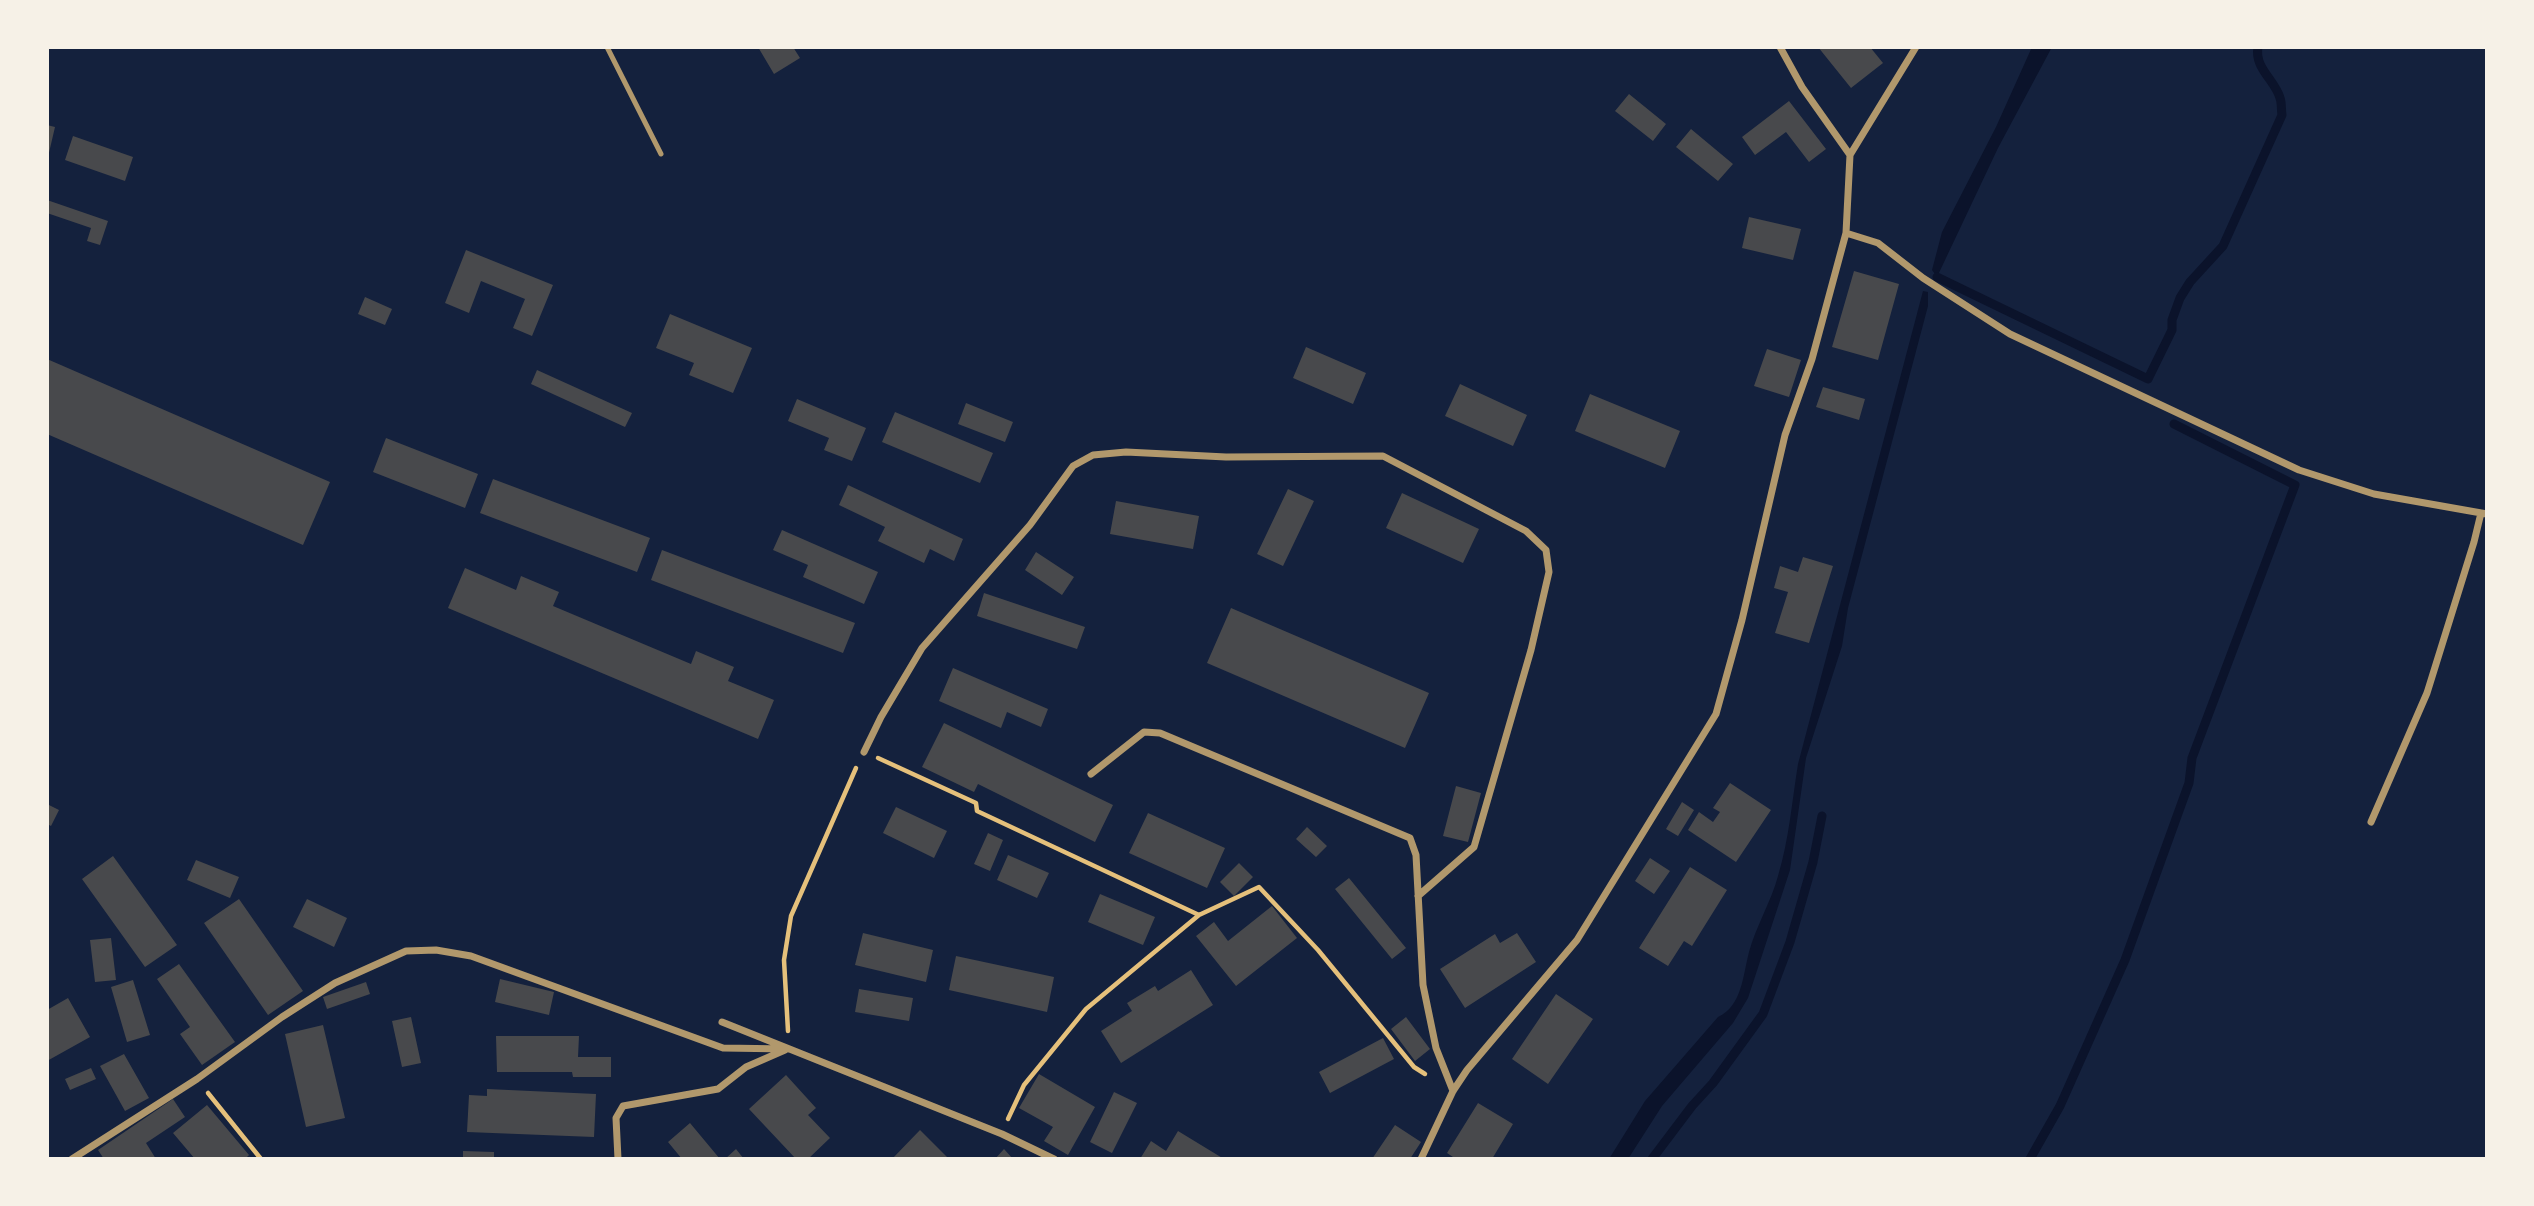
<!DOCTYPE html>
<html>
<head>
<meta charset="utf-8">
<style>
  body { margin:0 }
  #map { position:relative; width:2534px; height:1206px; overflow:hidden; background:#14213d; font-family:"Golos Text",sans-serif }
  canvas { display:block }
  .frame { position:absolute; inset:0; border:49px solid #f6f1e7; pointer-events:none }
</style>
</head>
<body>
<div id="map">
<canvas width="2534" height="1206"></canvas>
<div class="frame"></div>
</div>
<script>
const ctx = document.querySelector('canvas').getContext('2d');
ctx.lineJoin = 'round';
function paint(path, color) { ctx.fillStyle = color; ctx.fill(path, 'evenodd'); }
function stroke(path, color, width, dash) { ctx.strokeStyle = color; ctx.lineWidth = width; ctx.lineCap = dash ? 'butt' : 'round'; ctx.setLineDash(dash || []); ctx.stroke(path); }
const water = new Path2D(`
  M 2032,47 L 2052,47 L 1998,148 L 1937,277 L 1932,270 L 1942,232 L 1996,127 Z
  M 1923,291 L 1928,292 L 1928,306 L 1848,608 L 1842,646 L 1806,758 L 1790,870 L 1748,998 L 1733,1023 L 1662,1106 L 1628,1159 L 1609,1159 L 1645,1101 L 1718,1017 C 1742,1006 1743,975 1749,952 C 1756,926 1771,902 1778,876 C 1789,840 1792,801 1798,764 Z`);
const stream = new Path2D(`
  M 1937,277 L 2148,379 L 2172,330 L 2172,320 L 2180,298 L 2190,282 L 2223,246 L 2282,115 C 2281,110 2282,103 2280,98 C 2275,80 2254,68 2258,47
  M 1652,1159 L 1692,1106 L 1713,1083 L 1763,1014 L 1790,942 L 1813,862 L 1822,816
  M 2030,1159 L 2060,1106 L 2125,960 L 2189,783 L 2192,758 L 2295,485 L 2174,424`);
const building = new Path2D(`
  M 758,47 L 793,47 L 800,58 L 774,74 Z
  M 1818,47 L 1870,47 L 1883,63 L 1851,88 Z
  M 1629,94 L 1666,124 L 1653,141 L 1615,111 Z
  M 1789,101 L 1826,149 L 1809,162 L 1786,132 L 1755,155 L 1742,137 Z
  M 47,125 L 55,127 L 48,157 L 47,157 Z
  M 1691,129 L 1733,164 L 1718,181 L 1676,147 Z
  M 73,136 L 133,157 L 125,181 L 65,160 Z
  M 47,200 L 108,221 L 100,245 L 87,241 L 91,228 L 47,213 Z
  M 1749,217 L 1801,229 L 1793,260 L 1742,248 Z
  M 466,250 L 553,285 L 532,336 L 513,328 L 525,299 L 481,281 L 469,313 L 445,303 Z
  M 1854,271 L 1899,284 L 1878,360 L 1832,347 Z
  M 365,297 L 392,309 L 385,325 L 358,314 Z
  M 670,314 L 752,348 L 733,393 L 689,375 L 694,363 L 656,348 Z
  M 1306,347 L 1366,373 L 1353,404 L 1293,378 Z
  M 1767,349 L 1801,360 L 1789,397 L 1754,386 Z
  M 47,359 L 330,482 L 303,545 L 47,434 Z
  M 537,370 L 632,413 L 625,427 L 531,384 Z
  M 1460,384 L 1527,415 L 1513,446 L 1445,416 Z
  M 1823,387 L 1865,399 L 1859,420 L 1816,407 Z
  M 1590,394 L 1680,431 L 1665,468 L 1575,431 Z
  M 797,399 L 866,428 L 852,461 L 824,450 L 829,438 L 788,421 Z
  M 966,403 L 1013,422 L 1005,442 L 958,424 Z
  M 895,412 L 993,453 L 980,483 L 882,442 Z
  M 386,438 L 478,474 L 465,508 L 373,472 Z
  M 493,479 L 650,538 L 637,572 L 480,513 Z
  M 848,485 L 963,539 L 954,561 L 930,549 L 924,563 L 878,541 L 885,527 L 839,505 Z
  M 1288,489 L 1314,501 L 1283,566 L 1257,554 Z
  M 1402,493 L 1479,529 L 1463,563 L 1386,528 Z
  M 1116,501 L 1199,516 L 1193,549 L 1110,534 Z
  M 782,530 L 878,572 L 864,604 L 803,577 L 808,565 L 773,550 Z
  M 662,550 L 855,623 L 843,653 L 651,580 Z
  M 1036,552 L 1074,577 L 1062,595 L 1025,570 Z
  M 1803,557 L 1833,566 L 1809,643 L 1775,633 L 1788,592 L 1774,588 L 1780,566 L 1798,572 Z
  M 465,568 L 516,590 L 521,576 L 559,592 L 553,606 L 691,664 L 696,651 L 734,667 L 728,681 L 774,700 L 758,739 L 448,608 Z
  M 984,593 L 1085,627 L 1077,649 L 977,616 Z
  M 1231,608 L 1429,693 L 1405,748 L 1207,663 Z
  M 953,668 L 1048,709 L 1041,727 L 1007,712 L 1001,728 L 939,701 Z
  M 944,723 L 1113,805 L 1095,842 L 978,784 L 974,792 L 922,767 Z
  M 1730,783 L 1771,810 L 1736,862 L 1688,830 L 1699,812 L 1713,822 L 1720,812 L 1713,808 Z
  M 1456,786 L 1481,793 L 1468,842 L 1443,836 Z
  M 1682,802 L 1694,810 L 1678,836 L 1666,829 Z
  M 47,804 L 59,810 L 51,826 L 47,824 Z
  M 896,807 L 947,831 L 934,858 L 883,833 Z
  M 1148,813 L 1225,848 L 1207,888 L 1129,853 Z
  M 1307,827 L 1327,846 L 1316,857 L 1296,839 Z
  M 988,833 L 1003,840 L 990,871 L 974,864 Z
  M 1008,855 L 1049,873 L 1037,898 L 997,880 Z
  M 113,856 L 177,945 L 145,967 L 82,879 Z
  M 1650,858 L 1670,871 L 1654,894 L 1635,881 Z
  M 196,860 L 239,877 L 230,898 L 187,880 Z
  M 1239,863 L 1253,877 L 1234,896 L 1220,882 Z
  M 1690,867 L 1727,890 L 1692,946 L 1684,941 L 1668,966 L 1639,948 Z
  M 1349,878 L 1406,948 L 1392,959 L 1335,889 Z
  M 1100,894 L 1155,917 L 1143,945 L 1088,922 Z
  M 239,899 L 303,991 L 268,1015 L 204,923 Z
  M 307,899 L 347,918 L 334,947 L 293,927 Z
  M 1272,906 L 1297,938 L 1236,986 L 1196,936 L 1214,922 L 1228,941 Z
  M 863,933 L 933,950 L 926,982 L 855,965 Z
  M 1517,933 L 1536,962 L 1465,1008 L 1440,969 L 1495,934 L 1500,943 Z
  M 111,938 L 116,980 L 95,982 L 90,940 Z
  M 956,956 L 1054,977 L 1047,1012 L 949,990 Z
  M 179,964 L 235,1042 L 202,1065 L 180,1034 L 190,1027 L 157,979 Z
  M 1191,970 L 1213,1005 L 1121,1063 L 1101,1031 L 1132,1011 L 1127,1003 L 1155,986 L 1158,991 Z
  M 500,979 L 554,992 L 549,1015 L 495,1002 Z
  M 133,980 L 150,1035 L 127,1042 L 111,987 Z
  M 366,982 L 370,994 L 327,1009 L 323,997 Z
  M 859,989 L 913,998 L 909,1021 L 855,1012 Z
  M 1556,994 L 1593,1019 L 1548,1084 L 1512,1059 Z
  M 68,998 L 90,1037 L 47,1061 L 47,1010 Z
  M 411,1017 L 421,1063 L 402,1067 L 392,1021 Z
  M 1406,1017 L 1430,1049 L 1415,1061 L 1391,1029 Z
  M 323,1025 L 345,1118 L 306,1127 L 285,1034 Z
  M 496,1036 L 579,1036 L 578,1057 L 611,1057 L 611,1077 L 573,1077 L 572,1072 L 497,1072 Z
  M 1383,1038 L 1394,1059 L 1330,1093 L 1319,1072 Z
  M 124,1054 L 149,1098 L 125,1111 L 100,1066 Z
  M 91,1068 L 96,1079 L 70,1090 L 65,1079 Z
  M 1039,1074 L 1095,1107 L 1068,1155 L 1044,1141 L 1053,1127 L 1019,1108 Z
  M 786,1075 L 816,1108 L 808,1115 L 830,1138 L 808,1159 L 796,1159 L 749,1109 Z
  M 487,1089 L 596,1094 L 594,1137 L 467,1132 L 469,1095 L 487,1096 Z
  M 1114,1092 L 1137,1103 L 1112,1153 L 1090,1142 Z
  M 173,1099 L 185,1117 L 146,1143 L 156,1159 L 104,1159 L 98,1150 Z
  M 1478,1103 L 1513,1124 L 1492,1159 L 1456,1159 L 1447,1153 Z
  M 207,1105 L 249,1155 L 245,1159 L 195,1159 L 173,1133 Z
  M 690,1123 L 720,1159 L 682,1159 L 668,1142 Z
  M 1395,1125 L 1421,1142 L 1410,1159 L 1372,1159 Z
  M 920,1130 L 949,1159 L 892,1159 Z
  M 1178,1131 L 1224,1159 L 1140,1159 L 1151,1141 L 1166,1151 Z
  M 736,1149 L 744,1159 L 725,1159 Z
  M 1004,1149 L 1013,1159 L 995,1159 Z
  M 463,1151 L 494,1152 L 494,1159 L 463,1159 Z`);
const path = new Path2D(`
  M 878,758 L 976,803 L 977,811 L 1199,915 L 1259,887 L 1318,950 L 1414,1067 L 1425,1074
  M 788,1031 L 784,960 L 791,916 L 856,768
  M 208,1093 L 261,1159
  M 1008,1119 L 1024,1085 L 1086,1009 L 1199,915`);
const service = new Path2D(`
  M 607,47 L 661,154`);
const minor = new Path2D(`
  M 1780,47 L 1802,87 L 1850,155
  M 1846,233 L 1878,243 L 1923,278 L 2010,334 L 2299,470 L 2374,494 L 2487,514
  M 864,752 L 881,717 L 922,648 L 1030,525 L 1073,466 L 1093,455 L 1126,452 L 1226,457 L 1383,456 L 1526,531 L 1546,550 L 1549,572 L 1531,650 L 1474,847 L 1418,896
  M 1091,774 L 1144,732 L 1160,733 L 1410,838 L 1416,855 L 1423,985 L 1436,1048 L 1453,1091
  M 2371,822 L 2427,693 L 2474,542 L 2481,513
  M 722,1022 L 1002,1134 L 1054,1159
  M 72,1159 L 197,1079 L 282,1017 L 335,983 L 406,951 L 436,950 L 471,956 L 723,1048 L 788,1049
  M 618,1159 L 616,1118 L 623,1106 L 718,1089 L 746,1067 L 785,1050
  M 1421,1159 L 1453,1091 L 1467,1070 L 1577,940 L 1716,714 L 1742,620 L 1785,435 L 1812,359 L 1846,233 L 1850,155 L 1916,47`);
paint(water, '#0b132b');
stroke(stream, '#0b132b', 9);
paint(building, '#48494c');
stroke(path, '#e5c07b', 4.5);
stroke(service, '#b1986c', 5);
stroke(minor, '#b1986c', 7);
</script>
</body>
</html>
